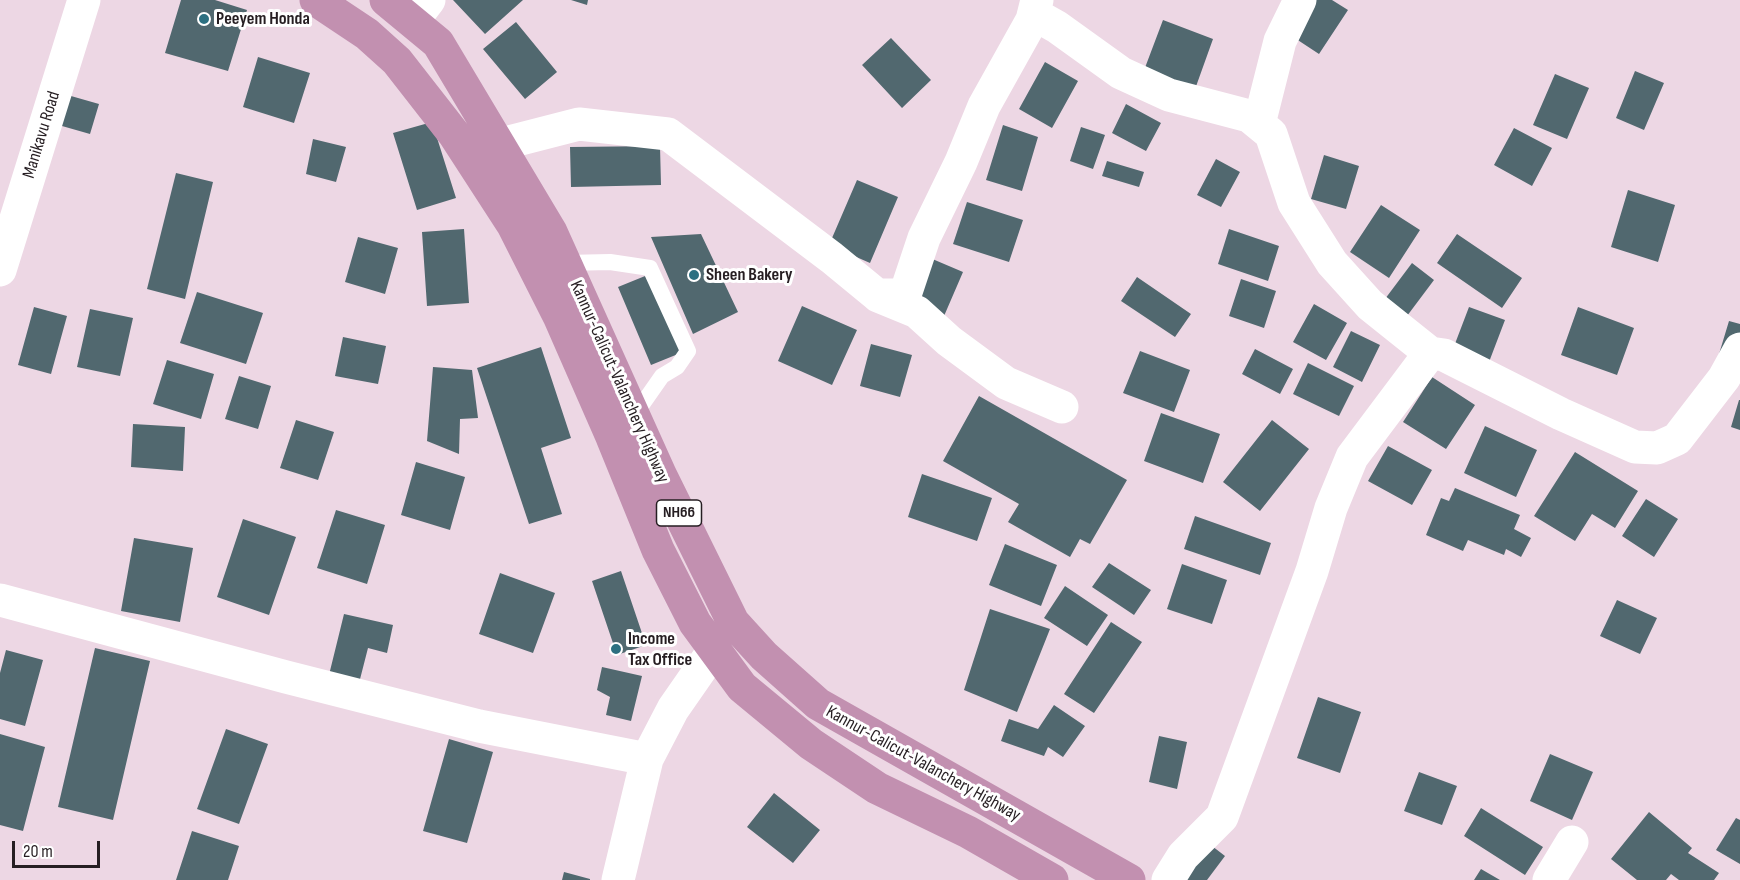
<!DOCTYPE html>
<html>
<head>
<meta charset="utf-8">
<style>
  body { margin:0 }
  #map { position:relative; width:1740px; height:880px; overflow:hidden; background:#edd7e4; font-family:"Sofia Sans Condensed",sans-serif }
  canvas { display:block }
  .scale { position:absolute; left:12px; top:841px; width:88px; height:27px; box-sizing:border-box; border:3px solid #261e22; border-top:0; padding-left:8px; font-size:18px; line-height:21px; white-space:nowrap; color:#261e22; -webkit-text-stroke:4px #fff; paint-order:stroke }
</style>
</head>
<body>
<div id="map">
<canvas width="1740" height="880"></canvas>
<div class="scale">20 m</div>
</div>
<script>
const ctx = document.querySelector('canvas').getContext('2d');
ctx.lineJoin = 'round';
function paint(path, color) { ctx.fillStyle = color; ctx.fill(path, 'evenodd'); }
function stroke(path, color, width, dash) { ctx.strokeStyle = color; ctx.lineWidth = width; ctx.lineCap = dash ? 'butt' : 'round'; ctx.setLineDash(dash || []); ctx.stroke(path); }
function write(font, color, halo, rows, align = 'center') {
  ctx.font = font + ' "Sofia Sans Condensed",sans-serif'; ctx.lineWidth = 6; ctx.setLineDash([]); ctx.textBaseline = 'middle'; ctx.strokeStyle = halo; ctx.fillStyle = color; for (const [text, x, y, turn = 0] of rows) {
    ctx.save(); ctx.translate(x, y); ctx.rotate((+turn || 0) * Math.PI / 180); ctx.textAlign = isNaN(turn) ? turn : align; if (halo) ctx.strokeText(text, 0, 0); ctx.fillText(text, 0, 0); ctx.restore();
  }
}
const building = new Path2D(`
  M 181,0 L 215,0 L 247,10 L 228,71 L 165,53 Z
  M 453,0 L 523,0 L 485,34 Z
  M 571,0 L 588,0 L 587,5 Z
  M 1300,0 L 1332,0 L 1348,10 L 1319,54 L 1281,29 Z
  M 1163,20 L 1213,39 L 1194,92 L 1143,73 Z
  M 516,22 L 557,72 L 525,99 L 483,49 Z
  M 891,38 L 931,80 L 902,108 L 862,65 Z
  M 258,57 L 310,73 L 294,123 L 243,107 Z
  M 1045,62 L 1078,81 L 1052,128 L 1019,109 Z
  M 1635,71 L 1664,83 L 1644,130 L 1616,118 Z
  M 1555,74 L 1589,88 L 1567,139 L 1533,125 Z
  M 64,94 L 99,104 L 90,134 L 55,124 Z
  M 1126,104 L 1161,123 L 1146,151 L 1112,133 Z
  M 432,122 L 456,198 L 417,210 L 393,133 Z
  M 1003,125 L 1038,137 L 1022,191 L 986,180 Z
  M 1081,127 L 1105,135 L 1093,169 L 1070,161 Z
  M 1514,128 L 1552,148 L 1532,186 L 1494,165 Z
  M 313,139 L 346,147 L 336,182 L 306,174 Z
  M 660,146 L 661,185 L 571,187 L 570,147 Z
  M 1324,155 L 1359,166 L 1346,209 L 1311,199 Z
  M 1216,159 L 1240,172 L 1221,207 L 1197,195 Z
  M 1107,161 L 1144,172 L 1139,187 L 1102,176 Z
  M 176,173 L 213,182 L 185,299 L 147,289 Z
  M 857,180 L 898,197 L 870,263 L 829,245 Z
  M 1628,190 L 1675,205 L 1658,262 L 1611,247 Z
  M 967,202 L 1023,220 L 1009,262 L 953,244 Z
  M 1381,205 L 1420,230 L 1389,278 L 1350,252 Z
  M 464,229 L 469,303 L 427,306 L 422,232 Z
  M 1229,229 L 1279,246 L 1268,281 L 1218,264 Z
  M 701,234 L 738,312 L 693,334 L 651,237 Z
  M 1457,234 L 1522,278 L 1502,308 L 1437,263 Z
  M 358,237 L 398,248 L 385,294 L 345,282 Z
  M 923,255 L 963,272 L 941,323 L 905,295 Z
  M 1412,263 L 1434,280 L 1404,320 L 1382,303 Z
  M 650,274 L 683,352 L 651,365 L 618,287 Z
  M 1137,277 L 1191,314 L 1175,337 L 1121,301 Z
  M 1241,279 L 1276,291 L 1264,328 L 1229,316 Z
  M 197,292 L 263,313 L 246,364 L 180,343 Z
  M 1314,304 L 1347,323 L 1326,360 L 1293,342 Z
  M 802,306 L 857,330 L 832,385 L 778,361 Z
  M 34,307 L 67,316 L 51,374 L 18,365 Z
  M 1469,307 L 1505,320 L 1489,362 L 1453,349 Z
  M 1578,307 L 1634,328 L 1617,375 L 1561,355 Z
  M 90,309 L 133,318 L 120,376 L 77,367 Z
  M 1729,321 L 1740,324 L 1740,371 L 1716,364 Z
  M 1351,331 L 1380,345 L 1362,382 L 1333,367 Z
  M 343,337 L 386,346 L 378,384 L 335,376 Z
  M 871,344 L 912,355 L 900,397 L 860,386 Z
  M 541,347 L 571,438 L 541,448 L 562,514 L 529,524 L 477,368 Z
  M 1255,349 L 1293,369 L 1280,394 L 1242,374 Z
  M 1140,351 L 1190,370 L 1174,412 L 1123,393 Z
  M 167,360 L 214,374 L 201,419 L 153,404 Z
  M 1308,363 L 1354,386 L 1339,416 L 1293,394 Z
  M 433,367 L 472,370 L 478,418 L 460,419 L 459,454 L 427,441 Z
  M 239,376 L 271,386 L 258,429 L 225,419 Z
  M 1432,377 L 1475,405 L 1446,449 L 1403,422 Z
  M 979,396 L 1127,480 L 1090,544 L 1080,539 L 1070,557 L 1008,522 L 1019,504 L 943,461 Z
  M 1739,400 L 1740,400 L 1740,430 L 1731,427 Z
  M 1161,413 L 1220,434 L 1203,483 L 1144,461 Z
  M 296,420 L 334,432 L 318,480 L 280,468 Z
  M 1272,420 L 1309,449 L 1260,511 L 1223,482 Z
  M 133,424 L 185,427 L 183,471 L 131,467 Z
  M 1485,426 L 1537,450 L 1516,497 L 1464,473 Z
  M 1388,446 L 1432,470 L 1412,505 L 1368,481 Z
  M 1575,452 L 1638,491 L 1615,528 L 1592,514 L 1575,541 L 1534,516 Z
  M 416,462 L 465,477 L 450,530 L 401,515 Z
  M 922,474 L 992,498 L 977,541 L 908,517 Z
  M 1455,488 L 1520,515 L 1514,529 L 1531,538 L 1521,557 L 1506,549 L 1504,555 L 1468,540 L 1463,551 L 1426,535 L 1441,498 L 1449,501 Z
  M 1646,499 L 1678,519 L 1654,557 L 1622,536 Z
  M 336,510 L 385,525 L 367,584 L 317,568 Z
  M 1195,516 L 1271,543 L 1260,575 L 1184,549 Z
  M 243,519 L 296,537 L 269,615 L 217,597 Z
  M 134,538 L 193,548 L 180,622 L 121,611 Z
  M 1005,544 L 1057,565 L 1041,606 L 989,585 Z
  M 1109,563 L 1151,590 L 1134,615 L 1092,587 Z
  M 1182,564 L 1227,580 L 1212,624 L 1167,609 Z
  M 621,571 L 646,645 L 617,655 L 592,581 Z
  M 500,573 L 555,593 L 533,653 L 479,634 Z
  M 1065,586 L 1108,615 L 1087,646 L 1044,618 Z
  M 1617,600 L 1657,618 L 1640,654 L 1600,636 Z
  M 990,609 L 1050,629 L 1017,712 L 964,690 Z
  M 344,614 L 393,625 L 387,653 L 368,648 L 358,687 L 328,679 Z
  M 1111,622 L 1142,642 L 1094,713 L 1064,694 Z
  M 95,648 L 150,661 L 113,820 L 58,807 Z
  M 6,650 L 43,660 L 25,726 L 0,719 L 0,673 Z
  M 602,667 L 642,676 L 631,721 L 606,715 L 610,697 L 597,690 Z
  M 1318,697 L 1361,712 L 1340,773 L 1297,758 Z
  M 1054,705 L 1085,726 L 1063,757 L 1048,747 L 1044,756 L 1001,741 L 1009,719 L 1038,729 Z
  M 226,729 L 268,744 L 239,824 L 197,809 Z
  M 0,734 L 45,747 L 23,831 L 0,825 Z
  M 1159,736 L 1187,742 L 1177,789 L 1149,782 Z
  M 449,739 L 493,752 L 467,843 L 423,831 Z
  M 1550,754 L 1593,772 L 1572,820 L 1530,801 Z
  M 1419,772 L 1457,786 L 1442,825 L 1404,811 Z
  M 774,793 L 820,830 L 793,863 L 747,827 Z
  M 1481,808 L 1543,847 L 1525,875 L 1464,836 Z
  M 1649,812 L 1692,848 L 1688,853 L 1719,873 L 1714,880 L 1679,880 L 1671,874 L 1666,880 L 1637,880 L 1611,859 Z
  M 1736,818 L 1740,820 L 1740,864 L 1716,850 Z
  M 192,831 L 239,846 L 228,880 L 176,880 Z
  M 1199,836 L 1225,856 L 1207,880 L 1171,880 Z
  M 1481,869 L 1500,880 L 1474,880 Z
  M 564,872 L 590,879 L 590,880 L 562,880 Z`);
const service = new Path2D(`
  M 565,263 L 610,262 L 650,268 L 688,351 L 677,367 L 662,376 L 634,416`);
const minor = new Path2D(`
  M 1037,0 L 1032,20 L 1041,18 L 1057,27 L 1121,73 L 1169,95 L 1249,116 L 1271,134 L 1294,203 L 1332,263 L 1370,305 L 1430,353 L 1352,457 L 1331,508 L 1312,571 L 1222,817 L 1183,856 L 1168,880
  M 413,21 L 429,0
  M 1259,124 L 1280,41 L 1300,0
  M 509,142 L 579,124 L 668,134 L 832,258 L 877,295 L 905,295 L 924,238 L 961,162 L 984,106 L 1032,20
  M 0,270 L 84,0
  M 878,296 L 917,312 L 949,341 L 1006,383 L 1062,407
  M 1430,353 L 1444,355 L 1561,414 L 1635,447 L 1657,448 L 1677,439 L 1724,378 L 1740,349
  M 0,600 L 286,677 L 479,726 L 647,759
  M 618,880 L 647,759 L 673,709 L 714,650
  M 1549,880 L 1572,842`);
const trunk = new Path2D(`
  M 316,0 L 367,34 L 397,61 L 454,134 L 513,225 L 559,316 L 612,437 L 658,550 L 695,623 L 742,687 L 811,744 L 877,788 L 968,832 L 1052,880
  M 386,0 L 438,43 L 551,232 L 660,474 L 733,622 L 764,656 L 818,704 L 1129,880`);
const markers = [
  [204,19,6,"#2d7081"],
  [694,275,6,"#2d7081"],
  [616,649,6,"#2d7081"]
];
const shields = [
  [679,513,45]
];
const shieldNames = [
  ["NH66",679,513]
];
const poiNames = [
  ["Peeyem Honda",216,19],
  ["Sheen Bakery",706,275],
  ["Income",628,639],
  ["Tax Office",628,660]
];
const streetNames = [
  ["Manikavu Road",42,135,-73],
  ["Kannur-Calicut-Valanchery Highway",619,382,66],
  ["Kannur-Calicut-Valanchery Highway",923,764,29]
];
paint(building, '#51686f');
stroke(service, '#fff', 16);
stroke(minor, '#fff', 33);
stroke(trunk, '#c290b0', 33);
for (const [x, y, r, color] of markers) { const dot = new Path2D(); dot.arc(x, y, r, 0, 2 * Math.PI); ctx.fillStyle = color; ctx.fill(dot); stroke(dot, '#fff', 2); }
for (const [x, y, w] of shields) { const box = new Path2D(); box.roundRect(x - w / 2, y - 13, w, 26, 4.5); ctx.fillStyle = '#fff'; ctx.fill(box); stroke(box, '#261e22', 1.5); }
write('bold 16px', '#261e22', null, shieldNames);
write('bold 18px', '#261e22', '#fff', poiNames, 'left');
write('18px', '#261e22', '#fff', streetNames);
</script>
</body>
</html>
